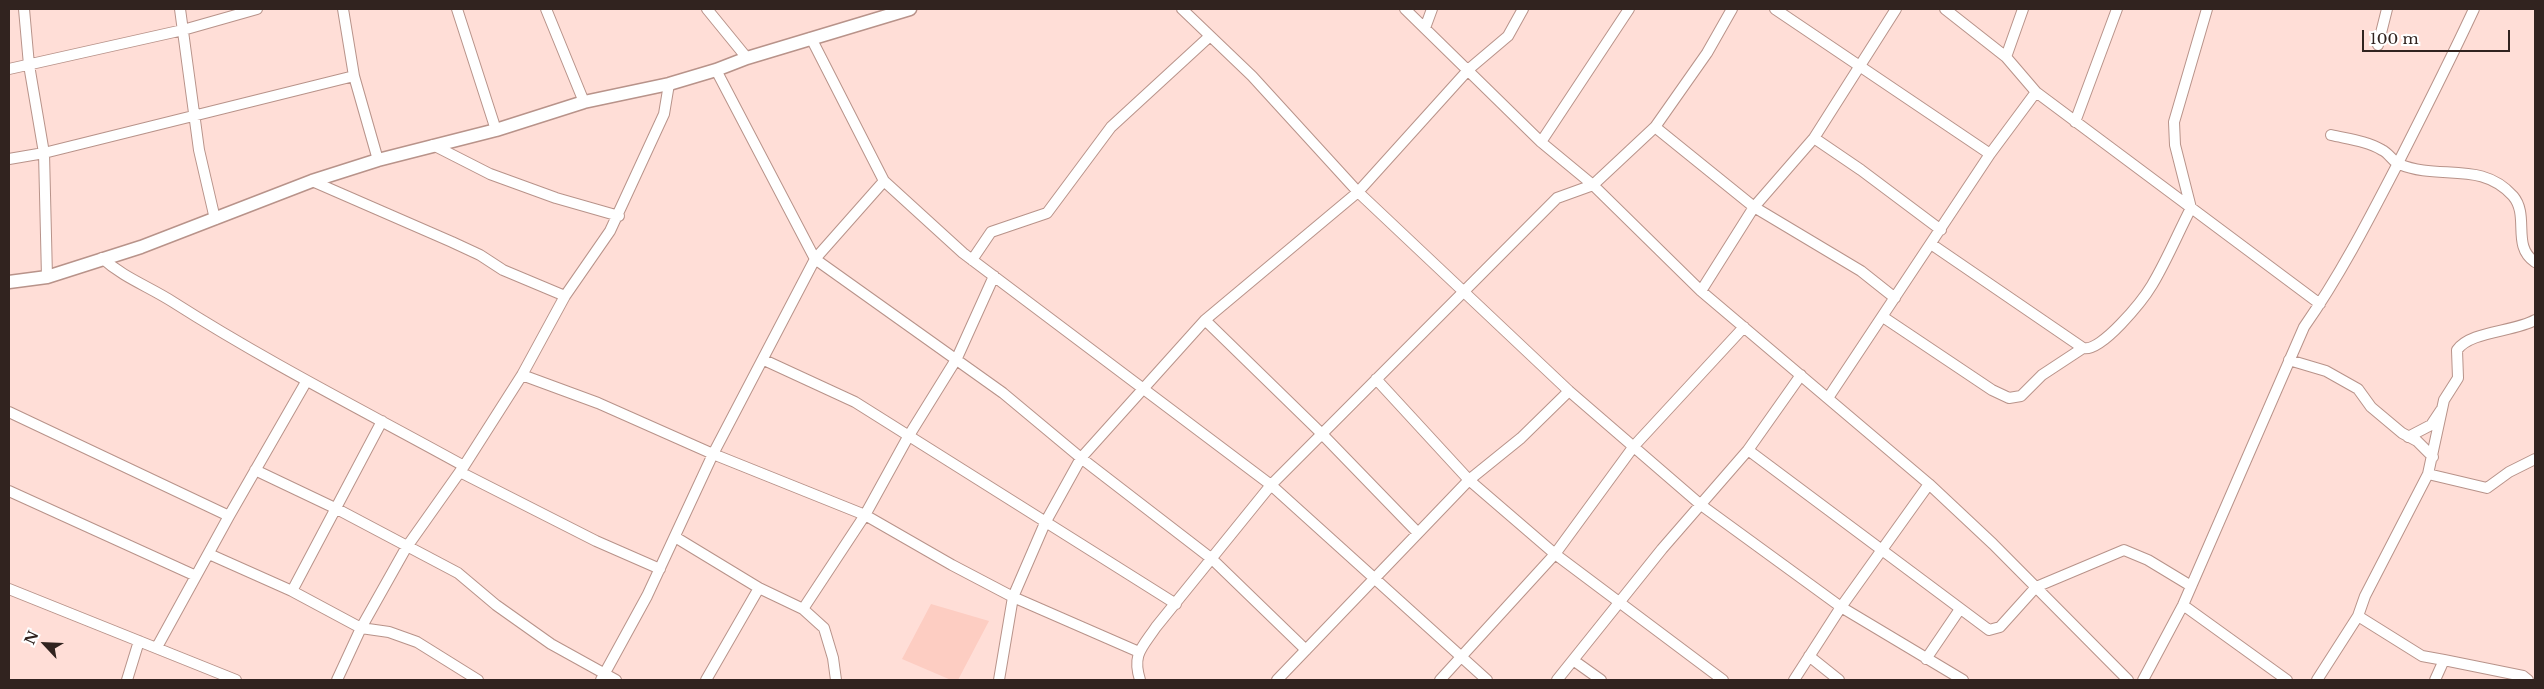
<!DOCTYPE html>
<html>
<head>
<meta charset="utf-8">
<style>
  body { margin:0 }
  #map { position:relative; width:2544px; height:689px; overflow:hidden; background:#ffded7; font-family:"Libre Baskerville",serif }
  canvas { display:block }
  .frame { position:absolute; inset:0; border:10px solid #31231f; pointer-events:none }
  .north { position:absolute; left:20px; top:619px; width:50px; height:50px; -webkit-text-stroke:4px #fff; paint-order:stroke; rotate:295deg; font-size:14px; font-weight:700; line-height:20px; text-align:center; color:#31231f }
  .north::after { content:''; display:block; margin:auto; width:18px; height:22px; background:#31231f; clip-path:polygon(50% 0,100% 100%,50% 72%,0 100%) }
  .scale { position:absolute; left:2362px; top:30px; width:148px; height:22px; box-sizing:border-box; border:2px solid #31231f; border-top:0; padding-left:6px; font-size:15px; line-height:18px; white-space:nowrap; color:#31231f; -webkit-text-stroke:4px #fff; paint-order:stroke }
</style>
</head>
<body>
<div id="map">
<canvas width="2544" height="689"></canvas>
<div class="frame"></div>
<div class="north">N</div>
<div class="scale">100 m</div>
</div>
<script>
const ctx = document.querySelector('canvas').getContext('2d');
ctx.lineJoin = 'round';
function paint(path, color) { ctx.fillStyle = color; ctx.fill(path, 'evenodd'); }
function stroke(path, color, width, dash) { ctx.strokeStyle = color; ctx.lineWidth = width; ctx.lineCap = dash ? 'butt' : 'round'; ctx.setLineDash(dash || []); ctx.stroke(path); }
const built = new Path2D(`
  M 931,604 L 989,621 L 958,680 L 951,680 L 902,659 Z`);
const minor = new Path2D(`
  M 24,9 L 29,65 L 44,153 L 47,277
  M 180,9 L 199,150 L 215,219
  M 343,9 L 354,76 L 378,160
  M 457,9 L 496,130
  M 546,9 L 584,102
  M 707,9 L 747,58
  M 1182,9 L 1252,76 L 1358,192 L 1569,391 L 1701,505 L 1841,607 L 1963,680
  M 1405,9 L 1541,142 L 1593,185 L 1701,291 L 1929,484 L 1993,544 L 2128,680
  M 1775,9 L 1990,154
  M 1945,9 L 2006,57 L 2036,92
  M 1425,28 L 1432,9
  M 811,38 L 884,181 L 963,253 L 1271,485 L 1487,680
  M 2378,45 L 2387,9
  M 2006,57 L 2023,9
  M 9,69 L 183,30 L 257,9
  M 716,70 L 815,259 L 1003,393 L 1081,458 L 1212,559 L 1306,650
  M 2075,122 L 2117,9
  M 1655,127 L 1754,207 L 1861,271 L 1895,298
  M 2331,135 C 2348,139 2367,141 2382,150 C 2389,153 2393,162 2399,164 C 2439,181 2481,160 2513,196 C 2530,216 2511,246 2535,262
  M 1814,138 L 1861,170 L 1941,230
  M 1541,142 L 1629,9
  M 433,145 L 490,174 L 556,198 L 619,216
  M 9,159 L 44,153 L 354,76
  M 312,181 L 452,242 L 480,255 L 503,270 L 565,296
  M 1931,244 L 2083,348 C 2101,353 2143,300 2152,285 C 2167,260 2178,233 2191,208 L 2175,145 L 2174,122 L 2207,9
  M 102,258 C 124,278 148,286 173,302 C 267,362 366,412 464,466
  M 972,260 L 991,232 L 1047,213 L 1111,127 L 1210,36
  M 1701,291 L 1754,207 L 1814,138 L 1896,9
  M 1883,317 L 1992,390 L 2009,398 L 2021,396 L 2042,375 L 2083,348
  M 1205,320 L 1322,434 L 1418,533
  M 764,360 L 855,402 L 1176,604
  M 2289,360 L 2326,371 L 2358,389 L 2371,407 L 2402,433 L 2417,441 L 2433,457
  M 522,375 L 598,403 L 713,454 L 865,515 L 952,565 L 1013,597 L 1139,652
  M 1376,379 L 1469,480 L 1555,554 L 1723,680
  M 1828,398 L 1990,154 L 2036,92 L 2320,304
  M 9,412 L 229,516
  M 2408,437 L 2431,425 L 2441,410
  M 1748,450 L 1989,630 L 2000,627 L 2036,587 L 2124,550 L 2148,560 L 2191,586
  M 255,470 L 337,509 L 458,573 L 496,605 L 551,644 L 616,680
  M 460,472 L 596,541 L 660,569
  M 2428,474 L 2487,488 L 2509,472 L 2535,459
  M 9,491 L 196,576
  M 675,537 L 759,588 L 803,609 L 824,628 L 833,658 L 836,680
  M 209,554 L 292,591 L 361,628 L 389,632 L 417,642 L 478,680
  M 9,589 L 236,680
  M 292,591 L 382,421
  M 2183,605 L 2287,680
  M 803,609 L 865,515 L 908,437 L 957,358 L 994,276
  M 2358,616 L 2422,656 L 2444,660
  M 157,647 L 229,516 L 306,382
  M 1809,656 L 1839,680
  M 1926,659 L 1960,609
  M 1573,660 L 1601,680
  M 127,680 L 139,641
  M 337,680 L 361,628 L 406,548 L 464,466 L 522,375 L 565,296 L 610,231 L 664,114 L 669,84
  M 601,680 L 647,596 L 713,454 L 815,259 L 884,181
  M 706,680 L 759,588
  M 999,680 L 1013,597 L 1045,523 L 1081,458 L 1205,320 L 1358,192 L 1469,69 L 1508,36 L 1523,9
  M 1140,680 C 1132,654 1142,648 1156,627 L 1271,485 L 1557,198 L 1593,185 L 1655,127 L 1707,53 L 1732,9
  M 1277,680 L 1469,480 L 1521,438 L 1569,391
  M 1440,680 L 1555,554 L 1634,446 L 1744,327
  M 1557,680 L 1662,549 L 1748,450 L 1801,375
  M 1794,680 L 1841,607 L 1929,484
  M 2143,680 L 2183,605 L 2304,327 C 2339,277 2367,223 2395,169 C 2422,116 2449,63 2474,9
  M 2317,680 L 2358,616 L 2365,596 L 2428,474 L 2444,400 L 2458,378 L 2457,350 C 2470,331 2514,332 2535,320
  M 2435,680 L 2444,660 L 2523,676 L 2528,680`);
const tertiary = new Path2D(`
  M 9,282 L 47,277 L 141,247 L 312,181 L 378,160 L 496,130 L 584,102 L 669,84 L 716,70 L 747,58 L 910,9`);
paint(built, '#fdcdc2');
stroke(minor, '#b8938a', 12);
stroke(tertiary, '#b8938a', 15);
stroke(minor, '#fff', 10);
stroke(tertiary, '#fff', 12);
</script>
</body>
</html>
